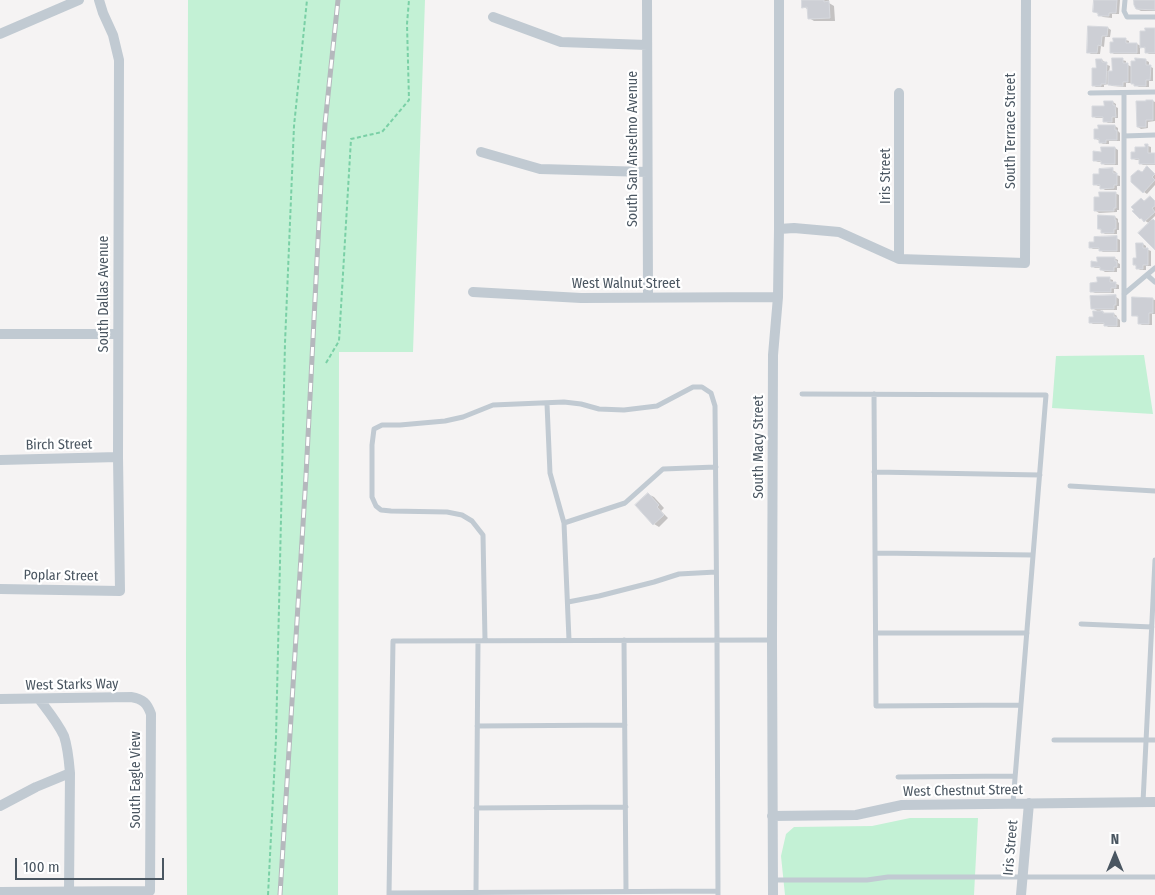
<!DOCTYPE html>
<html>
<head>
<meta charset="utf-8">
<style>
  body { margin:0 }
  #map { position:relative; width:1155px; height:895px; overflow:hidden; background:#f5f3f3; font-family:"Fira Sans Condensed",sans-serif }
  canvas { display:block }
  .north { position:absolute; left:1090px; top:830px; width:50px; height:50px; -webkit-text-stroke:4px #fff; paint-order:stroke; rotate:0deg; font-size:14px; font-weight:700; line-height:20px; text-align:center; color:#4a5661 }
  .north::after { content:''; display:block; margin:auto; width:18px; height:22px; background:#4a5661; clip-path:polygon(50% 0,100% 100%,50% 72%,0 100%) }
  .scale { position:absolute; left:15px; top:858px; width:149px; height:22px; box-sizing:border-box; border:2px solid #4a5661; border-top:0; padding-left:6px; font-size:15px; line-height:18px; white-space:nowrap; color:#4a5661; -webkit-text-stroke:4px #fff; paint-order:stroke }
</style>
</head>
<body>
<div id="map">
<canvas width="1155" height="895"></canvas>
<div class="north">N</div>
<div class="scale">100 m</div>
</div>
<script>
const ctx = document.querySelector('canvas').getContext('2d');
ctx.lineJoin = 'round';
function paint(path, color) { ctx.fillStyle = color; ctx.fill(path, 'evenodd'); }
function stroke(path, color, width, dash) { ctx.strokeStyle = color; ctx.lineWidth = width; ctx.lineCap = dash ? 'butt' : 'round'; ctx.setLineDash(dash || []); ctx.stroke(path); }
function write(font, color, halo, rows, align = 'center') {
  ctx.font = font + ' "Fira Sans Condensed",sans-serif'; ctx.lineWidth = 4.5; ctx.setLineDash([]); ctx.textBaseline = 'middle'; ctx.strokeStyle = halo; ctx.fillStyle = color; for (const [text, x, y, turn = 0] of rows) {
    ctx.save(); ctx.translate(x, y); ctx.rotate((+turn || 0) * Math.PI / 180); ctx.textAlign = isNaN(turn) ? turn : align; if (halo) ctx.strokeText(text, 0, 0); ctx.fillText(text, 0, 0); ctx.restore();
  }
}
const green = new Path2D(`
  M 188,0 L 425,0 L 413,352 L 339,352 L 338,895 L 187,895 L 186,658 Z
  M 1144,355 L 1153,414 L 1052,408 L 1056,356 Z
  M 910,818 L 978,818 L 974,895 L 785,895 L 781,856 L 786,834 L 794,827 L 872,826 Z`);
const shadow = new Path2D(`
  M 803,0 L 829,0 L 829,3 L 834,6 L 835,21 L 814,21 L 809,18 L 809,10 L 804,7 Z
  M 1096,0 L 1120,0 L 1119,14 L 1112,14 L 1112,18 L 1103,17 L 1100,15 L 1095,12 Z
  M 1135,0 L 1155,0 L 1155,11 L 1141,11 L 1137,9 Z
  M 1108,28 L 1111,30 L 1110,37 L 1105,37 L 1104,47 L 1101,46 L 1100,54 L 1091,54 L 1088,52 Z
  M 1155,29 L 1155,54 L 1149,54 L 1146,52 L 1146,49 L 1140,46 L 1140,54 L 1114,54 L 1111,52 L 1126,40 L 1129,41 L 1129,44 L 1137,44 L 1141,46 Z
  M 1102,60 L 1105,62 L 1105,64 L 1110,66 L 1109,72 L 1114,72 L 1122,60 L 1126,61 L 1126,64 L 1132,67 L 1145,60 L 1149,62 L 1149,66 L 1153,68 L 1153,81 L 1149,81 L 1149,87 L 1139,87 L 1132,83 L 1126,83 L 1126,87 L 1112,86 L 1109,84 L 1104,85 L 1104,87 L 1096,87 L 1093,85 L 1098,69 Z
  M 1153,101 L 1155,102 L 1155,121 L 1148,122 L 1148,128 L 1141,129 L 1138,127 Z
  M 1113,102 L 1116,104 L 1116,107 L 1118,108 L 1118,118 L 1115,118 L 1115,123 L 1108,123 L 1105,121 L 1105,118 L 1096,118 L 1093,116 Z
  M 1115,126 L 1118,128 L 1118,131 L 1120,133 L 1120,141 L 1109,141 L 1109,144 L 1103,144 L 1100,142 L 1100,141 L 1096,139 Z
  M 1148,146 L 1151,147 L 1151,154 L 1155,154 L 1155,165 L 1143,165 L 1140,163 L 1140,160 L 1136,160 L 1132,158 L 1146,149 Z
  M 1115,148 L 1118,150 L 1118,165 L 1105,165 L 1102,163 L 1102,162 L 1098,162 L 1094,160 L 1102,153 Z
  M 1112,170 L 1116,172 L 1116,175 L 1120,176 L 1120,186 L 1117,186 L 1117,190 L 1105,190 L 1102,188 L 1102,186 L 1098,186 L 1095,184 L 1100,175 Z
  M 1151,170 L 1155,174 L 1155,185 L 1147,194 L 1144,192 L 1142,173 Z
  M 1115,193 L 1119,195 L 1119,210 L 1117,210 L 1117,212 L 1099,213 L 1096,211 Z
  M 1150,197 L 1155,201 L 1155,216 L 1151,220 L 1155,222 L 1155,248 L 1150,224 L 1141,218 L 1141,199 L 1145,201 Z
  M 1115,217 L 1118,219 L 1118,222 L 1119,223 L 1119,230 L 1117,230 L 1117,234 L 1105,234 L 1102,232 L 1102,230 L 1099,229 Z
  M 1116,238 L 1120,240 L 1120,252 L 1103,252 L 1100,250 L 1100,249 L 1093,249 L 1090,247 Z
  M 1143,244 L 1146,246 L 1146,249 L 1151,251 L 1151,266 L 1146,266 L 1146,270 L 1140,270 L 1134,264 Z
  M 1114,258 L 1118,260 L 1118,263 L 1120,264 L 1120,268 L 1117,268 L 1117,272 L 1105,272 L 1102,270 L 1102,268 L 1095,268 L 1092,266 L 1098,263 Z
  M 1110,279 L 1113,280 L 1113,283 L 1119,285 L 1119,289 L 1114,289 L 1114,293 L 1095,293 L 1091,291 Z
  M 1116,297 L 1119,299 L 1119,306 L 1117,306 L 1117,310 L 1100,310 L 1106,314 L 1114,314 L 1117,316 L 1117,318 L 1120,320 L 1120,327 L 1108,327 L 1105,324 L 1093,324 L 1090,322 L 1099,312 L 1092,308 Z
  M 1152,299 L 1155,300 L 1155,314 L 1152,314 L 1152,325 L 1142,325 L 1139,323 L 1139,317 L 1133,315 Z
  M 648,494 L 654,497 L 664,508 L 661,511 L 668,518 L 659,527 L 654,524 Z`);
const building = new Path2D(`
  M 802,0 L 824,0 L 824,2 L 829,1 L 830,18 L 808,19 L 807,7 L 802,8 Z
  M 1094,0 L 1117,0 L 1116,13 L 1109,13 L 1109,16 L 1098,16 L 1098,13 L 1093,12 Z
  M 1134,0 L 1155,0 L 1155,10 L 1136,9 L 1134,5 Z
  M 1088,26 L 1108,27 L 1107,36 L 1102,36 L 1101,46 L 1098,45 L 1097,53 L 1087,53 Z
  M 1145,28 L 1155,28 L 1155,53 L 1145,53 L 1145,47 L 1140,48 L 1140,31 L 1145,31 Z
  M 1113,38 L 1126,38 L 1126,43 L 1137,43 L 1137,53 L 1110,53 L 1110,42 L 1113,42 Z
  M 1112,58 L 1123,58 L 1123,63 L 1128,63 L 1128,82 L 1123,82 L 1123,86 L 1108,85 L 1108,71 L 1112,71 Z
  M 1135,58 L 1146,59 L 1146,65 L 1151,65 L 1150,80 L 1146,80 L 1146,86 L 1134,86 L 1134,84 L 1131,84 L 1131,61 L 1135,61 Z
  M 1096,59 L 1102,59 L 1102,62 L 1107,62 L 1106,84 L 1101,84 L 1101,86 L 1092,86 L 1092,68 L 1096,68 Z
  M 1146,100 L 1153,100 L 1153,120 L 1146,120 L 1146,127 L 1137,127 L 1136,101 L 1146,101 Z
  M 1104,101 L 1113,101 L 1113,105 L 1115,105 L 1116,117 L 1112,117 L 1112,122 L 1103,122 L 1103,117 L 1092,117 L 1092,106 L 1104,106 Z
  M 1098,125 L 1115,125 L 1115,130 L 1117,130 L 1117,140 L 1106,140 L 1106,143 L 1099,143 L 1099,139 L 1094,139 L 1094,129 L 1098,129 Z
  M 1145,144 L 1148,144 L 1148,153 L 1155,153 L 1155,164 L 1139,164 L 1139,159 L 1131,159 L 1131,152 L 1135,152 L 1135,147 L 1145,147 Z
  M 1101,147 L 1115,147 L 1115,164 L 1101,164 L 1101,161 L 1093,161 L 1093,151 L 1101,152 Z
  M 1147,166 L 1155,174 L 1152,177 L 1155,180 L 1143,193 L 1131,182 L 1131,176 L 1138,170 L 1142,172 Z
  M 1113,168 L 1113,173 L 1117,173 L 1117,185 L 1114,185 L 1114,188 L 1100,189 L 1100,185 L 1093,185 L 1093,174 L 1099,174 L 1099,169 Z
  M 1099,192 L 1116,192 L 1116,208 L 1114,208 L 1114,211 L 1094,211 L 1094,197 L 1099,197 Z
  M 1150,196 L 1155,201 L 1155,206 L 1152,208 L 1155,212 L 1144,222 L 1141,218 L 1140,219 L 1132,211 L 1134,210 L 1131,207 L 1141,198 L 1144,201 Z
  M 1098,215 L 1115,216 L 1115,220 L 1116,220 L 1116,229 L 1114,229 L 1114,233 L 1101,233 L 1101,229 L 1098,229 Z
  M 1153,219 L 1155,221 L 1155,250 L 1138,233 Z
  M 1117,236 L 1117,251 L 1099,251 L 1099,248 L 1089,248 L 1089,242 L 1094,242 L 1094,237 Z
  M 1136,243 L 1143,243 L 1143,248 L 1148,248 L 1148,265 L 1143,265 L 1143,269 L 1136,269 L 1136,265 L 1133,265 L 1133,258 L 1136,258 Z
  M 1097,257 L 1115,257 L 1115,261 L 1117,261 L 1117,267 L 1114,267 L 1114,271 L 1100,270 L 1100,267 L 1091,267 L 1091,261 L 1097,262 Z
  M 1097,277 L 1110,277 L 1110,282 L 1116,282 L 1116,288 L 1111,288 L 1111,292 L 1090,292 L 1090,283 L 1097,282 Z
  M 1116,295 L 1116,305 L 1114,305 L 1114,309 L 1091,309 L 1090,296 Z
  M 1132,297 L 1153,298 L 1153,313 L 1149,313 L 1149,324 L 1138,324 L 1138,316 L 1132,316 Z
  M 1093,311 L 1103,311 L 1103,313 L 1114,313 L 1114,317 L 1117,317 L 1117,326 L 1104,326 L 1104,323 L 1089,323 L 1089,317 L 1093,317 Z
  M 648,493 L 659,505 L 657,507 L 664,515 L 653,525 L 635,505 Z`);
const path = new Path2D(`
  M 326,363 L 339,341 L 351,139 L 382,132 L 409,100 L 407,24 L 409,0
  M 268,895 L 276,738 L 285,343 L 294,126 L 307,0`);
const service = new Path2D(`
  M 1125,0 L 1124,11 L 1127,17 L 1155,17
  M 1090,93 L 1155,92
  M 1124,93 L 1124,320
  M 1124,136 L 1155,135
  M 1147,275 L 1155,282
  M 1124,294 L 1155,268
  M 802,394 L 1046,395 L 1013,803
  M 874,394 L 876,706 L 1021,705
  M 547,404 L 550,473 L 564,523 L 569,640
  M 874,472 L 1040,475
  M 1070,486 L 1155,491
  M 564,523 L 625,503 L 663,469 L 716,467
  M 875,553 L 1033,555
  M 568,602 L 599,596 L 654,582 L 679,574 L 716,572
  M 1081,624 L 1152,627
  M 876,633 L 1027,633
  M 485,640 L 483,535 L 472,521 L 462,515 L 447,512 L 391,511 L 381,510 L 376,506 L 372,497 L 372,445 L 374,429 L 382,425 L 400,425 L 445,421 L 463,417 L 493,405 L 564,402 L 581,404 L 599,409 L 624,410 L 657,406 L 693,387 L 702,387 L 711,393 L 715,406 L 717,640 L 718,895
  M 624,640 L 626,891
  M 477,726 L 625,725
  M 1054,740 L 1155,740
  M 898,777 L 1015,776
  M 1143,802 L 1155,560
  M 476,808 L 626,807
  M 773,880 L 867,880 L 888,877 L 1155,877
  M 476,891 L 478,641
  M 390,893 L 718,891
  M 389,895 L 393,641 L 772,640`);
const minor = new Path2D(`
  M 647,0 L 648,297
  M 493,17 L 561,42 L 647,45
  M 0,34 L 79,0
  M 481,152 L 540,169 L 647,172
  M 779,229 L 794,228 L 839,232 L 899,259 L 1025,263 L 1026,0
  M 899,259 L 899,93
  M 473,292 L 581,298 L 778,297
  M 0,334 L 118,334
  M 0,460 L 118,457
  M 0,589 L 120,591 L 118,457 L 119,60 L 113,35 L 103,13 L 99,0
  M 0,699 L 131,697 C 143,699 147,703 151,714 L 150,891 L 0,892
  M 39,699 C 48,711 58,723 64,736 C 68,748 69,761 70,773 L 69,892
  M 0,806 L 36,787 L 70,773
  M 772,816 L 856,815 L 902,805 L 1155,802
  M 773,895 L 772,640 L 773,355 L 778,297 L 779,229 L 779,0
  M 1021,895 L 1029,803`);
const rail = new Path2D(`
  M 280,895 L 306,476 L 321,182 L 325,124 L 338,0`);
const streetNames = [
  ["South Terrace Street",1011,131,-90],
  ["South San Anselmo Avenue",633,149,-90],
  ["Iris Street",886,176,-90],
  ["West Walnut Street",626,284],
  ["South Dallas Avenue",104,294,-90],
  ["Birch Street",59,445,-1],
  ["South Macy Street",759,447,-90],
  ["Poplar Street",61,576,1],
  ["West Starks Way",72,685,-1],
  ["South Eagle View",136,780,-90],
  ["West Chestnut Street",963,791,-1],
  ["Iris Street",1011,848,-85]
];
paint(green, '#c3f1d5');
paint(shadow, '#0003');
paint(building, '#cdcfd5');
stroke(building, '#d7d9de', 1);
stroke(path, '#7ad0a6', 2, [4, 2.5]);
stroke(service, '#c1cad2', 5);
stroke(minor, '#c1cad2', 10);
stroke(rail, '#b5b8bd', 5);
stroke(rail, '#fff', 3, [9]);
write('14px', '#4a5661', '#fff', streetNames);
</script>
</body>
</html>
